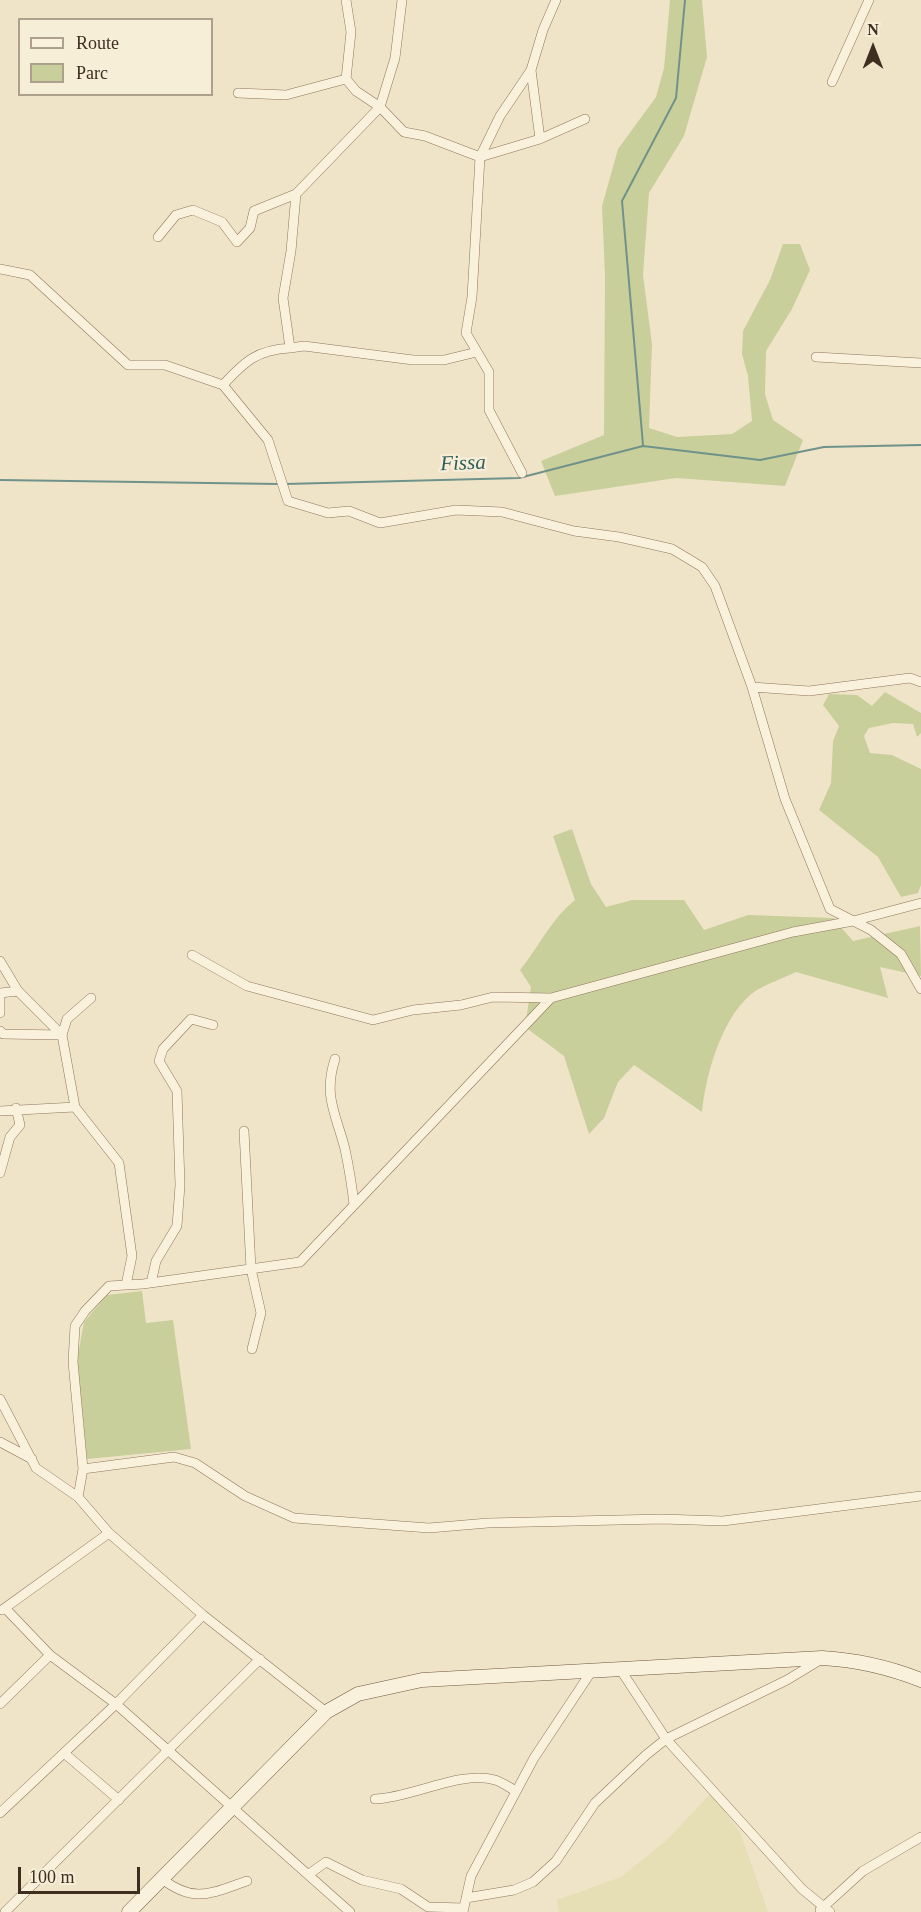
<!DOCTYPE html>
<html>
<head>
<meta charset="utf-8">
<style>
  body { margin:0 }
  #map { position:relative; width:921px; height:1912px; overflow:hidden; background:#f0e4c8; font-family:Georgia,serif }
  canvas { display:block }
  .legend { position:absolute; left:18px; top:18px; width:195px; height:78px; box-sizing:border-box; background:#f7eed8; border:2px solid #ada18e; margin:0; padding:8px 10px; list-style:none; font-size:18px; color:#3d2e20 }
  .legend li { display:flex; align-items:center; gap:12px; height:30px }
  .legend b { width:30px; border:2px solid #ada18e }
  .north { position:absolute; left:843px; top:18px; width:60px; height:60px; -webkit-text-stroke:4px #f7eed8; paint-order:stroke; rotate:0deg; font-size:16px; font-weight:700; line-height:24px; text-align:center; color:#3d2e20 }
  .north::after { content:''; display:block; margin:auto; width:21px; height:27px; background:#3d2e20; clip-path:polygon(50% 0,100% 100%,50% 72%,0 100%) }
  .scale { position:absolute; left:18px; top:1867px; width:122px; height:27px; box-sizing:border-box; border:3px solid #3d2e20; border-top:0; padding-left:8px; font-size:18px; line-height:21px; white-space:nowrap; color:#3d2e20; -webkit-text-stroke:4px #f7eed8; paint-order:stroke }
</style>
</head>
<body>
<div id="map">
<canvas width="921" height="1912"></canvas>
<ul class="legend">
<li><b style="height:8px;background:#faf1dc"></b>Route</li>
<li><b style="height:16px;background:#c9cf9b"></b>Parc</li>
</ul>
<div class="north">N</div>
<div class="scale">100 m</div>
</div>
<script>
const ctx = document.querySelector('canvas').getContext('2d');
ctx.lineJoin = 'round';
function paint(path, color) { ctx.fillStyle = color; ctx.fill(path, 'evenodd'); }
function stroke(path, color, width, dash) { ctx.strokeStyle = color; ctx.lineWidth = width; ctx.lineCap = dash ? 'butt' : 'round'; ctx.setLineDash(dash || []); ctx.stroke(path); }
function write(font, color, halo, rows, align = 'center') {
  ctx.font = font + ' Georgia,serif'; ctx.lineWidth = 4.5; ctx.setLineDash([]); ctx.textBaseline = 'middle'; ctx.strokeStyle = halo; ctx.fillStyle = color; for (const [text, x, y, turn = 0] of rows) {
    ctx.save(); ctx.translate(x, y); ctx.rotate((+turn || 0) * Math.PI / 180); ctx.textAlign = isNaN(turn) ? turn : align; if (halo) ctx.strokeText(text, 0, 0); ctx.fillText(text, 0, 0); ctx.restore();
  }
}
const farmland = new Path2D(`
  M 711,1793 L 740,1832 L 768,1912 L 559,1912 L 557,1900 L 621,1877 L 667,1840 Z`);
const green = new Path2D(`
  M 670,0 L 702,0 L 707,57 L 684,136 L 649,193 L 643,275 L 652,344 L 649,428 L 677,437 L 732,434 L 752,421 L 748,376 L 742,354 L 743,331 L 770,280 L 783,244 L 800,244 L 810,270 L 792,309 L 766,351 L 765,394 L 773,420 L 803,440 L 785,486 L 676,478 L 555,496 L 541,461 L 604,435 L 605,276 L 602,206 L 618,149 L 656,97 L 664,68 Z
  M 885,692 L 921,713 L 921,733 L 917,737 L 913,724 L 893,723 L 869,728 L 864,736 L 870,753 L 892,755 L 921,769 L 921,885 L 918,893 L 901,897 L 878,857 L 819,810 L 831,783 L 833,741 L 839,726 L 823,705 L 829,694 L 857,695 L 872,706 Z
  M 572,829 L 591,884 L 606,907 L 632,900 L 684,900 L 704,930 L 748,915 L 833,918 L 853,941 L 920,926 L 921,976 L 880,967 L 888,998 L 796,972 C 784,978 769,983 757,990 C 723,1012 706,1073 702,1112 L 634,1065 L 618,1082 L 604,1118 L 589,1134 L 564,1056 L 525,1027 L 531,987 L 520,970 C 539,947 551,919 575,900 L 553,836 Z
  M 142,1291 L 146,1323 L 173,1320 L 191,1449 L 87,1459 L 77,1360 L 84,1322 L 107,1295 Z`);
const stream = new Path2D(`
  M 643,445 L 622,201 L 676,98 L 685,0
  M 0,480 L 279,484
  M 285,484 L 519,478 L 643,446 L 760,460 L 824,447 L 921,445`);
const street = new Path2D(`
  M 346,0 L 351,32 L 346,79 L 356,91 L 380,107 L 404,132 L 425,136 L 480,157 L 540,139 L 585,119
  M 832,82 L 869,0
  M 238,93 L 286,95 L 346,79
  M 540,139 L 531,70 L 543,30 L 556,0
  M 296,194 L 380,107 L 395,58 L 402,0
  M 158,237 L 176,215 L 193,210 L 222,222 L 237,242 L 250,228 L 254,211 L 296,194 L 291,251 L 283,298 L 290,348 C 257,350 245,361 223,385
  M 0,269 L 30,275 L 128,365 L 165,365 L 223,385 L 268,440 L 288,501 L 328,513 L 349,511 L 380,523 L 456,510 L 502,512 L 574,531 L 619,537 L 672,549 L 702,567 L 715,586 L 752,687 L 785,799 L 830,909 L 871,930 L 901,954 L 921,989
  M 290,348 L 304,346 L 413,360 L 444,360 L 477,352
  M 816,357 L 921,363
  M 522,473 L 489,410 L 489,372 L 466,333 L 472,297 L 480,157 L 500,116 L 531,70
  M 752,687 L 809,691 L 910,678 L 921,682
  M 192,955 L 247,986 L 373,1020 L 413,1010 L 461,1005 L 493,997 L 551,998
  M 0,961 L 18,991
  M 0,993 L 18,991 L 62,1035
  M 0,995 L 0,1013
  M 91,998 L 67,1019 L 62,1035 L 75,1107 L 119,1163 L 132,1256 L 126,1285
  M 0,1031 L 3,1034 L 62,1035
  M 335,1059 C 323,1096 336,1114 345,1149 C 349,1168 352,1186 354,1205
  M 0,1111 L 75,1107
  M 244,1131 L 251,1269 L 261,1313 L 252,1349
  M 0,1173 L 10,1137 L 20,1125 L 16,1108
  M 151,1283 L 156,1261 L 177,1226 L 180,1185 L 177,1091 L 159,1061 L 163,1049 L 191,1019 L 213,1025
  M 0,1399 L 36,1468 L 78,1497 L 109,1533 L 203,1615 L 326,1712
  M 0,1442 L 32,1459
  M 83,1469 L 174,1457 L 195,1463 L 245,1496 L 294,1518 L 429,1528 L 488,1523 L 662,1519 L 723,1521 L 921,1496
  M 78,1497 L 83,1469 L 73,1362 L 75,1326 L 85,1311 L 109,1286 L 143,1284 L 300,1262 L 551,998 L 793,932 L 853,921 L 921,903
  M 6,1609 L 50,1655 L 116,1704 L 350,1912
  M 2,1610 L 109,1533
  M 620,1669 L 666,1739 L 802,1889 L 830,1912
  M 0,1704 L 50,1655
  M 64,1753 L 119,1800
  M 375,1799 C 411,1798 461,1770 495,1780 C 502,1782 510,1788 516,1791
  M 0,1813 L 116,1704 L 203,1615
  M 309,1874 L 326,1862 L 362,1880 L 401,1889 L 428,1907 L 464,1908
  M 162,1879 C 195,1904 211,1893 247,1881
  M 466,1898 L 514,1890 L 533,1882 L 556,1861 L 595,1803 L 646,1755 L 666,1739 L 787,1680 L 820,1660
  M 820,1910 L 863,1871 L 921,1837
  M 5,1912 L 260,1659
  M 463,1912 L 471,1876 L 534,1758 L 591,1672`);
const secondary = new Path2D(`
  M 129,1912 L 326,1712 L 358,1694 L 422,1680 L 822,1658 C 858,1660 888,1667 921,1680`);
const waterNames = [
  ["Fissa",463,464,-2]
];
paint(farmland, '#e6deb5');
paint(green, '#c9cf9b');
stroke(stream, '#6f938a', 2);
stroke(street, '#8d765c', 10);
stroke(secondary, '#6f573f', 15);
stroke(street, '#faf1dc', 9);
stroke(secondary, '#faf1dc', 14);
write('italic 21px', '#2f5d5a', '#f7eed8', waterNames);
</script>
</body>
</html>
